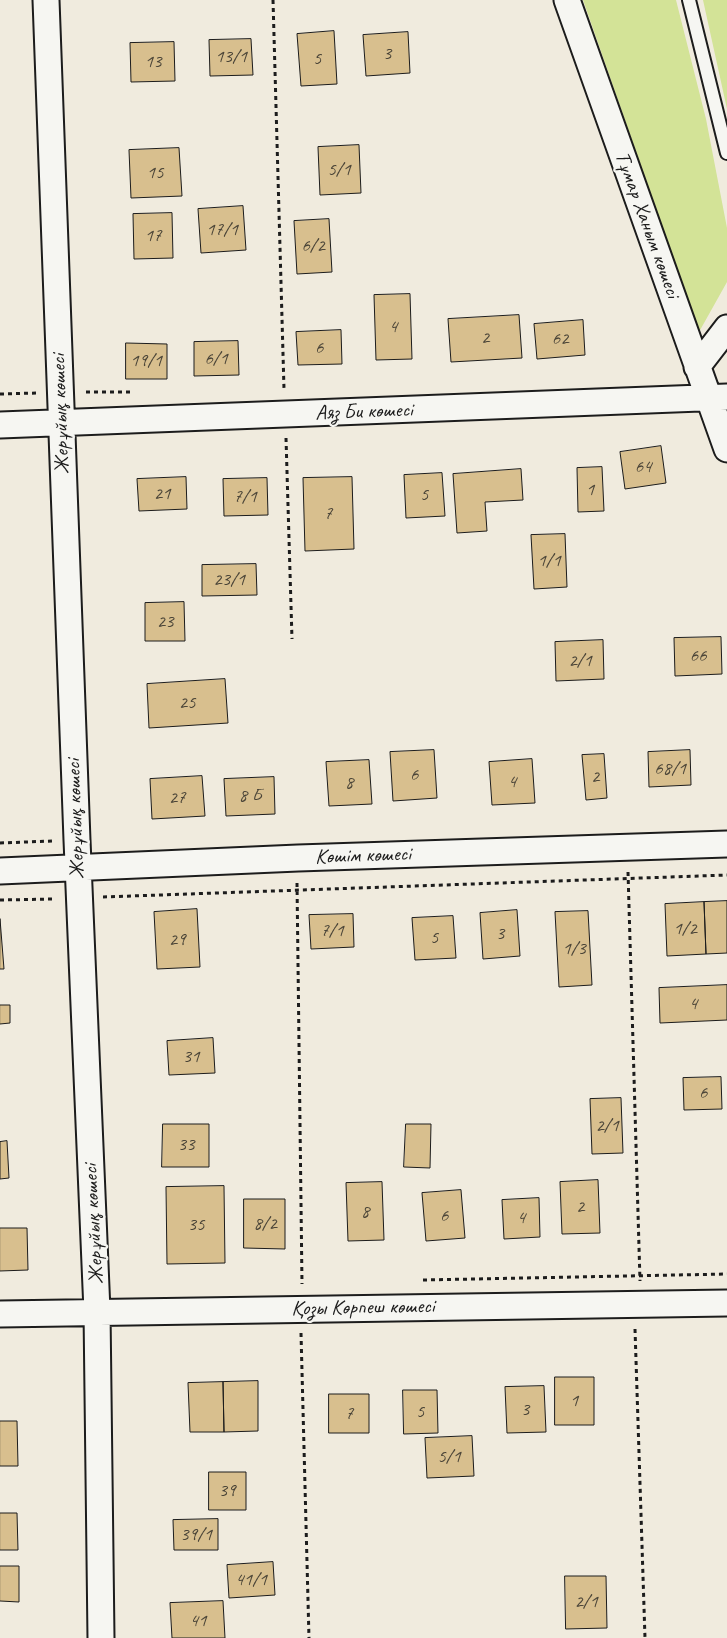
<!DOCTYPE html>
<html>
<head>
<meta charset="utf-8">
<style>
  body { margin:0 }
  canvas { display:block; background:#f0ebde }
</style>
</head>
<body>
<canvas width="727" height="1638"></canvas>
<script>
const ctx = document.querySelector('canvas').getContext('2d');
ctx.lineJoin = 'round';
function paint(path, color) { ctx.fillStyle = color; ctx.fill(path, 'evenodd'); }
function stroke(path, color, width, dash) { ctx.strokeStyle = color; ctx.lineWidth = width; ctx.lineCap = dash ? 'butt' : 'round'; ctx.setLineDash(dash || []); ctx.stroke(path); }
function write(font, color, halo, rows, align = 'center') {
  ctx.font = font + ' Caveat,sans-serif'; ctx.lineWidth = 4.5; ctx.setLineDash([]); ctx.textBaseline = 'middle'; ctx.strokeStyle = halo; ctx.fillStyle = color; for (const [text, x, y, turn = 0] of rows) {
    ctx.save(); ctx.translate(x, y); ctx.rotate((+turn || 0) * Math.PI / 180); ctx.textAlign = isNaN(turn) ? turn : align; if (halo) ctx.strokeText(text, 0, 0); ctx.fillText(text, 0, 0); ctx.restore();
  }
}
const green = new Path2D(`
  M 583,0 L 676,0 L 706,119 L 727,228 L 727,282 L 699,332 Z
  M 703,0 L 727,0 L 727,109 Z`);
const building = new Path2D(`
  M 334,31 L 337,84 L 301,86 L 297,34 Z
  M 408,32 L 410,73 L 366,76 L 363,35 Z
  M 251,39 L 253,75 L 210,76 L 209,40 Z
  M 174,42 L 175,81 L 131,82 L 130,43 Z
  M 359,145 L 361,193 L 320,195 L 318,147 Z
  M 179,148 L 182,196 L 131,198 L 129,150 Z
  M 243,206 L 246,250 L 201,253 L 198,209 Z
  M 172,213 L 173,258 L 134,259 L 133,214 Z
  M 329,219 L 332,272 L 297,274 L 294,221 Z
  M 410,294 L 412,359 L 376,360 L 374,295 Z
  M 519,315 L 522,358 L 451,362 L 448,319 Z
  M 583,320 L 585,355 L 537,359 L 534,324 Z
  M 341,330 L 342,364 L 298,365 L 296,332 Z
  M 238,341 L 239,375 L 194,376 L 194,342 Z
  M 126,343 L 167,344 L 167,379 L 126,379 Z
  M 661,446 L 666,483 L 625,489 L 620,452 Z
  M 602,467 L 604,511 L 578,512 L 577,468 Z
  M 521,469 L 523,500 L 485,502 L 487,531 L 457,533 L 453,474 Z
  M 442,473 L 445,516 L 406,518 L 404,475 Z
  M 186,477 L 187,509 L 139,511 L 137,479 Z
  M 352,477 L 354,549 L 305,551 L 303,478 Z
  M 267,478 L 268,515 L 224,516 L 223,479 Z
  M 565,534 L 567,587 L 534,589 L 531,535 Z
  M 256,564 L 257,595 L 202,596 L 202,565 Z
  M 184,602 L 185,641 L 145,641 L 145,603 Z
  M 721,637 L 722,674 L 675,676 L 674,638 Z
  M 603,640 L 604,679 L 556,681 L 555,642 Z
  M 225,679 L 228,723 L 149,728 L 147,684 Z
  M 434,750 L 437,798 L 393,801 L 390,752 Z
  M 690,750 L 691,785 L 649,787 L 648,752 Z
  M 604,754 L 607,798 L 586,800 L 582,755 Z
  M 532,759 L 535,803 L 492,805 L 489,762 Z
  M 369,760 L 372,804 L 329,806 L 326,762 Z
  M 202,776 L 205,816 L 152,819 L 150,779 Z
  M 274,777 L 275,814 L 226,816 L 224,779 Z
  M 727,901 L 727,953 L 706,954 L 704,902 Z
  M 704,902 L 706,954 L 667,956 L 665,904 Z
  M 197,909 L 200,967 L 157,969 L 154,912 Z
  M 517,910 L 520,956 L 483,959 L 480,913 Z
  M 588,911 L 592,985 L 559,987 L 555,912 Z
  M 353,914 L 354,947 L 311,949 L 309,915 Z
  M 453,916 L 456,958 L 415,960 L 412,918 Z
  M 0,919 L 4,969 L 0,969 Z
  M 727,985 L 727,1020 L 660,1023 L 659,988 Z
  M 0,1005 L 10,1005 L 10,1023 L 0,1024 Z
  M 213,1038 L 215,1073 L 169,1075 L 167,1041 Z
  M 721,1077 L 722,1109 L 684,1110 L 683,1078 Z
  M 621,1098 L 623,1153 L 592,1154 L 590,1099 Z
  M 163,1124 L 209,1124 L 209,1167 L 162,1167 Z
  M 406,1124 L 431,1124 L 430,1168 L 404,1167 Z
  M 7,1141 L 9,1178 L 0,1179 L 0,1142 Z
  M 598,1180 L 600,1233 L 562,1234 L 560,1182 Z
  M 382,1182 L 384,1240 L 348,1241 L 346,1183 Z
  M 224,1186 L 225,1263 L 167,1264 L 166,1187 Z
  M 461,1190 L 465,1238 L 426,1241 L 422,1193 Z
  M 539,1198 L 540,1237 L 504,1239 L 502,1200 Z
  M 244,1199 L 285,1199 L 285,1249 L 244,1248 Z
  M 0,1228 L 27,1228 L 28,1270 L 0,1271 Z
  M 555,1377 L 594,1377 L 594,1425 L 555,1425 Z
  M 258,1381 L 258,1431 L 224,1432 L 223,1382 Z
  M 223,1382 L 224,1432 L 190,1432 L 188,1383 Z
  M 544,1386 L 546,1432 L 507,1433 L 505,1387 Z
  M 403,1390 L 437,1390 L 438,1433 L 404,1434 Z
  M 329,1394 L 369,1394 L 369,1433 L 329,1433 Z
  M 0,1421 L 17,1421 L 18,1466 L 0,1466 Z
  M 472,1436 L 474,1476 L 427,1478 L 425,1438 Z
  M 209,1472 L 246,1472 L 246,1510 L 209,1510 Z
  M 0,1513 L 17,1513 L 18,1550 L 0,1550 Z
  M 218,1519 L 218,1550 L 174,1550 L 173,1520 Z
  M 273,1562 L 275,1595 L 229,1598 L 227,1565 Z
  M 0,1566 L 19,1566 L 19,1602 L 0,1601 Z
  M 565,1576 L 606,1576 L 607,1628 L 566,1629 Z
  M 223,1601 L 225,1638 L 172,1638 L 170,1603 Z`);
const path = new Path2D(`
  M 273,0 L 284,389
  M 86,392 L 134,392
  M 0,394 L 37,393
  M 286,438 L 292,639
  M 0,843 L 52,841
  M 628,872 L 640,1281
  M 297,883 L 302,1284
  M 103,897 L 727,875
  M 0,900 L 54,899
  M 423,1280 L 727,1274
  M 635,1329 L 645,1638
  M 301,1333 L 309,1638`);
const service = new Path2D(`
  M 689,0 L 727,153`);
const minor = new Path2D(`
  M 46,0 L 77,840 L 97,1311 L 101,1638
  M 567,0 L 727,449
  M 697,367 L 727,328
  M 0,425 L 727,397
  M 0,871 L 298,858 L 727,844
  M 0,1314 L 727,1303`);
const numberNames = [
  ["3",387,54],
  ["13/1",231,57],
  ["5",317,59],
  ["13",153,62],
  ["5/1",339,170],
  ["15",155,173],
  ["17/1",222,230],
  ["17",153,236],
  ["6/2",313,246],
  ["4",393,327],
  ["2",485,338],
  ["62",560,339],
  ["6",319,348],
  ["6/1",216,359],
  ["19/1",146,361],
  ["64",643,467],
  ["1",590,490],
  ["21",162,494],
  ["5",424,495],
  ["7/1",245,497],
  ["7",328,514],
  ["1/1",549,561],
  ["23/1",229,580],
  ["23",165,622],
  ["66",698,656],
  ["2/1",580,661],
  ["25",187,703],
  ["68/1",670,769],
  ["6",414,775],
  ["2",595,777],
  ["4",512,782],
  ["8",349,783],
  ["8 Б",250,796],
  ["27",177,798],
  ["1/2",685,929],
  ["7/1",332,931],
  ["3",500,934],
  ["5",434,938],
  ["29",177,940],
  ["1/3",574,949],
  ["4",693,1004],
  ["31",191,1057],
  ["6",703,1093],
  ["2/1",607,1126],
  ["33",186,1145],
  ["2",580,1207],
  ["8",365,1212],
  ["6",444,1216],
  ["4",521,1218],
  ["8/2",265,1224],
  ["35",196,1225],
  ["1",574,1401],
  ["3",525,1410],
  ["5",420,1412],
  ["7",349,1414],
  ["5/1",449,1457],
  ["39",227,1491],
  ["39/1",196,1535],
  ["41/1",251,1580],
  ["2/1",586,1602],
  ["41",198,1621]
];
const streetNames = [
  ["Тұмар Ханым көшесі",647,225,70],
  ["Аяз Би көшесі",364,412,-2],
  ["Жерұйық көшесі",61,414,-92],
  ["Жерұйық көшесі",76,819,-92],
  ["Көшім көшесі",363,856,-2],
  ["Жерұйық көшесі",94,1224,-93],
  ["Қозы Көрпеш көшесі",363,1308,-1]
];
paint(green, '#d3e397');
paint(building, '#d8bf8e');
stroke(building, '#1c1c1c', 1);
stroke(service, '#1c1c1c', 16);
stroke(minor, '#1c1c1c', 29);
stroke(path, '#1c1c1c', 3, [4, 4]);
stroke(service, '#f6f6f2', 12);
stroke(minor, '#f6f6f2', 25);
write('19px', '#4b4538', null, numberNames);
write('21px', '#1c1c1c', '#f6f6f2', streetNames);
</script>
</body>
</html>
